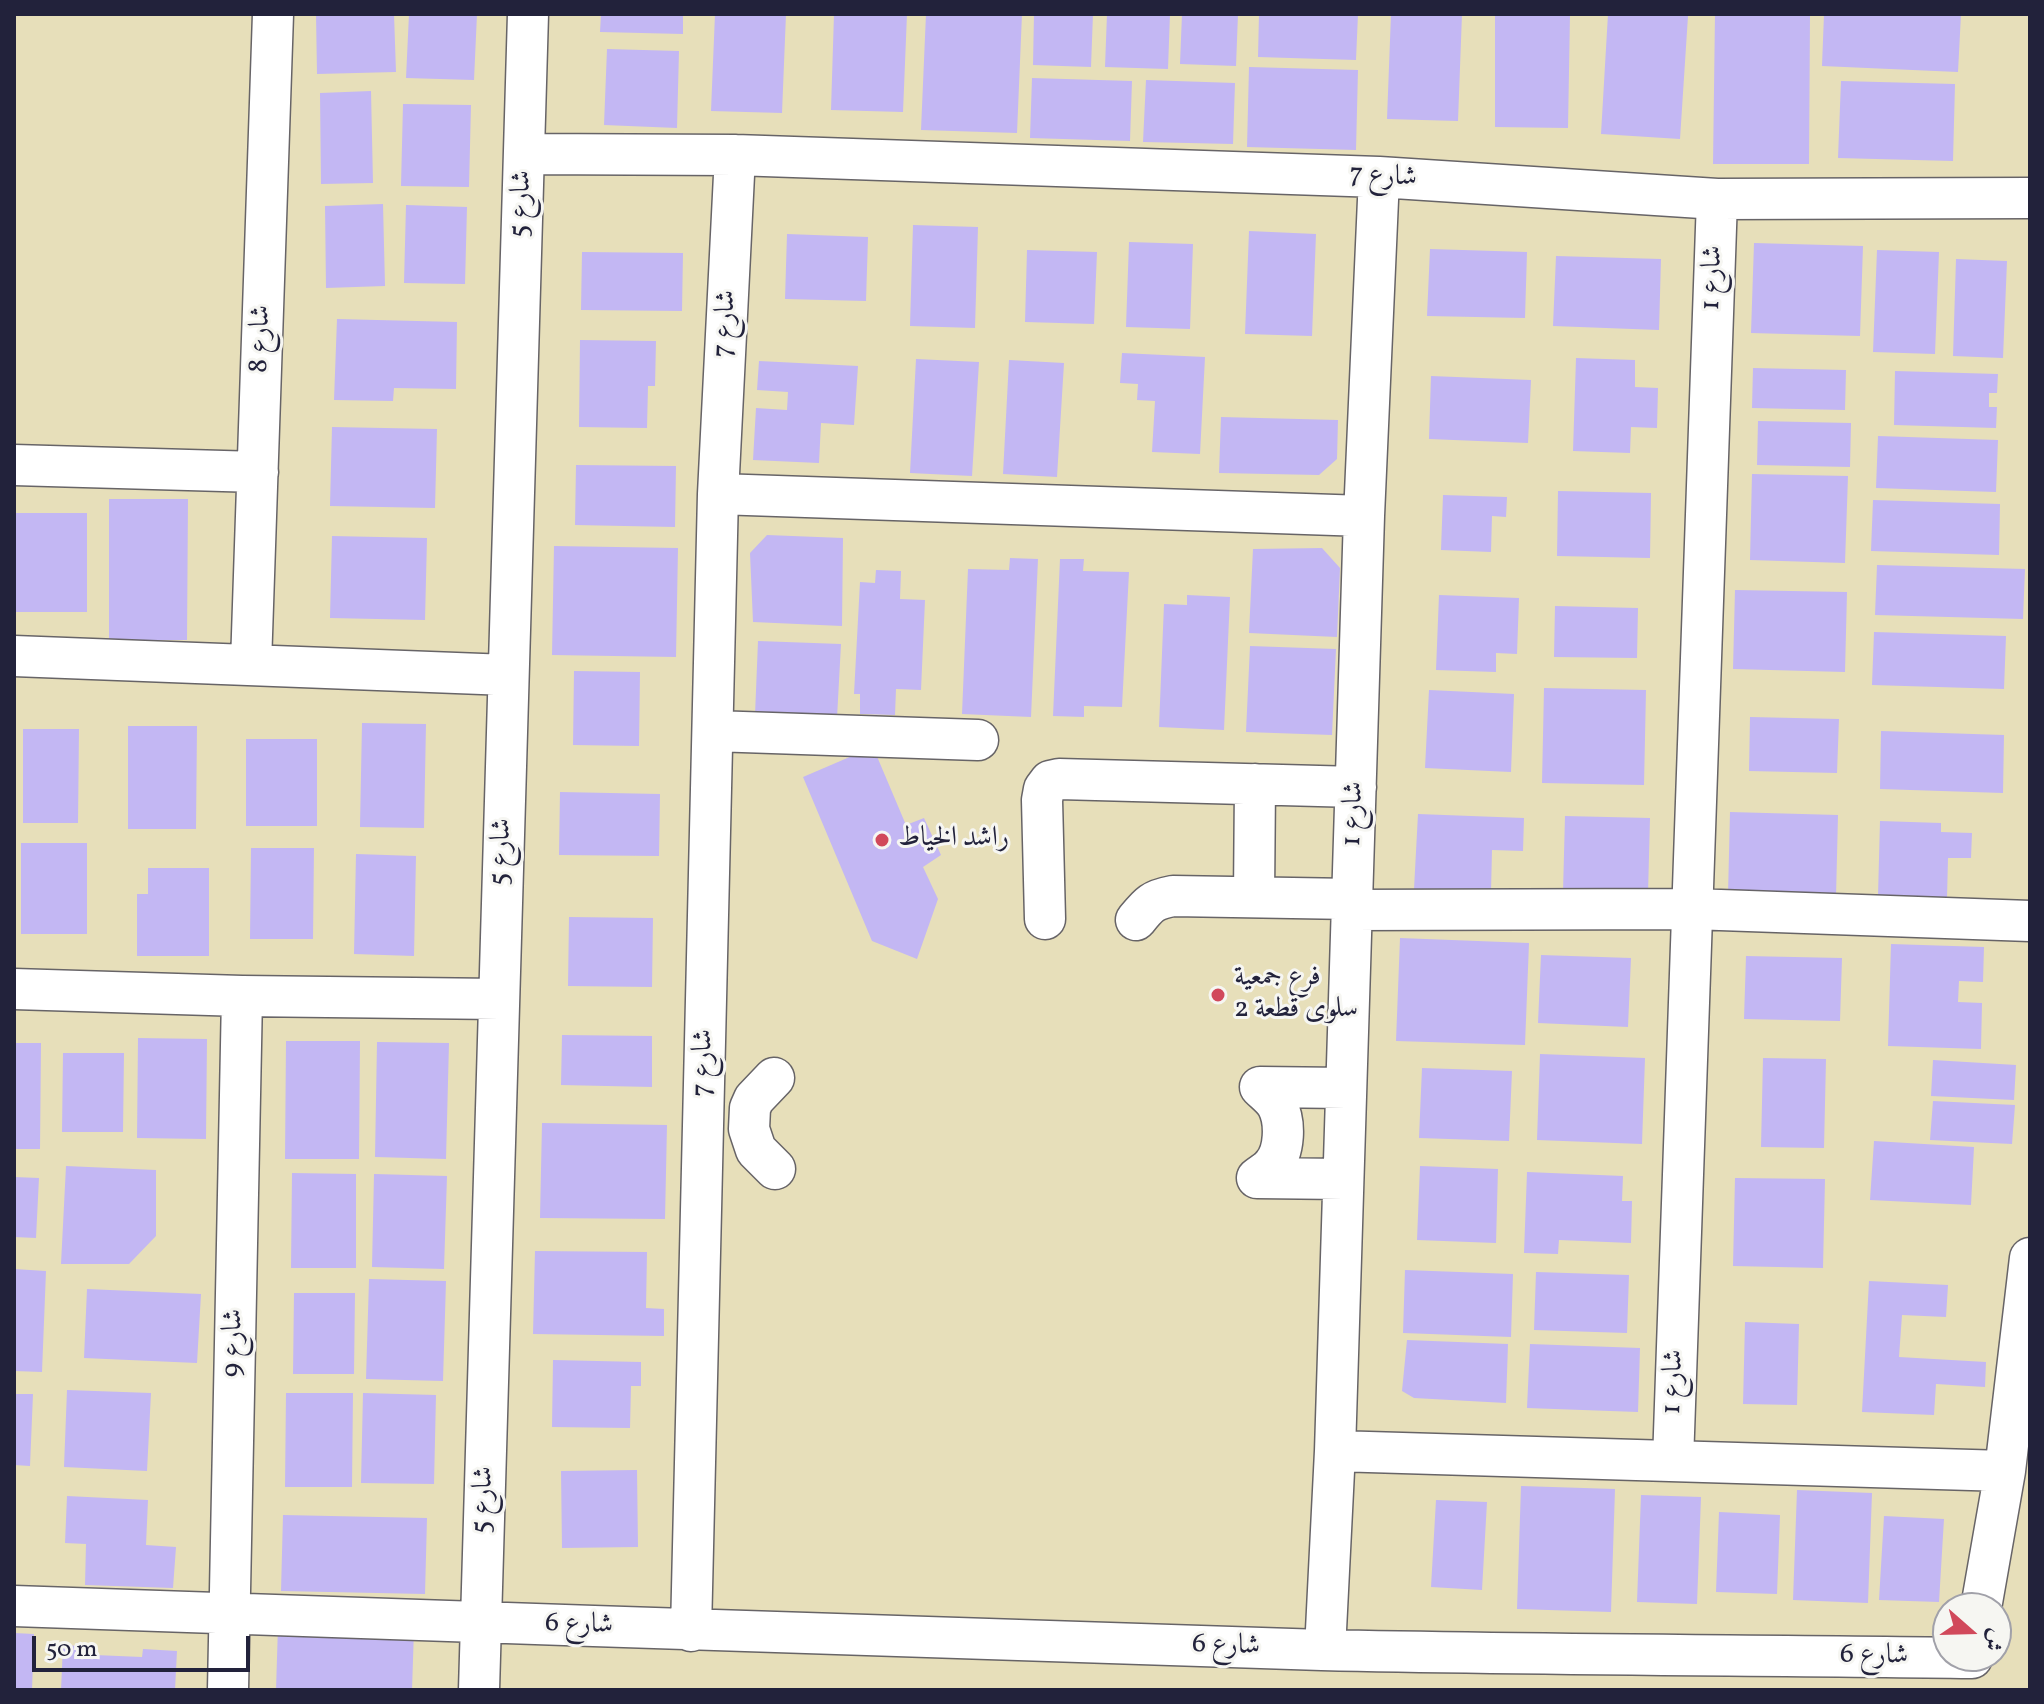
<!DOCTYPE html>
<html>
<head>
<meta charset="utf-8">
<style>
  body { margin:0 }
  #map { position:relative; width:2044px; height:1704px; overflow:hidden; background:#e7dfba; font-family:Vollkorn,Amiri,serif }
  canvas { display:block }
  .frame { position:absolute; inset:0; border:16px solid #22223b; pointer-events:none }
  .north { position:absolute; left:1932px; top:1592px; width:80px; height:80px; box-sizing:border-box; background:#f6f6f2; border:2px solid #a1a1a9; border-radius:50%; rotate:110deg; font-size:22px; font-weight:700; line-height:32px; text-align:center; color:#22223b }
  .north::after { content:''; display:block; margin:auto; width:28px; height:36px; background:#d1495b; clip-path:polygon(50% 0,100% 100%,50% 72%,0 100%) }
  .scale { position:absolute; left:32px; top:1636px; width:218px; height:36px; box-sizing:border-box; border:4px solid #22223b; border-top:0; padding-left:10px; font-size:24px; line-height:28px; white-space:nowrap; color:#22223b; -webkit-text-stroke:6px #f6f6f2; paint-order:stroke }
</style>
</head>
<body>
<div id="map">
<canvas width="2044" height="1704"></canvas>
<div class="frame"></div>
<div class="north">ش</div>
<div class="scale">50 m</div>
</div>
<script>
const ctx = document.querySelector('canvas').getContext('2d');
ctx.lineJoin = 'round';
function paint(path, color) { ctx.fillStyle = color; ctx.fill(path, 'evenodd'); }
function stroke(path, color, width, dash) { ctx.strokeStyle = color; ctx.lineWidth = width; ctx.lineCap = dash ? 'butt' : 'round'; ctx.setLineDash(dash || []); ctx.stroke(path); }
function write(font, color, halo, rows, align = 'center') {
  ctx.font = font + ' Vollkorn,Amiri,serif'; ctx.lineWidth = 6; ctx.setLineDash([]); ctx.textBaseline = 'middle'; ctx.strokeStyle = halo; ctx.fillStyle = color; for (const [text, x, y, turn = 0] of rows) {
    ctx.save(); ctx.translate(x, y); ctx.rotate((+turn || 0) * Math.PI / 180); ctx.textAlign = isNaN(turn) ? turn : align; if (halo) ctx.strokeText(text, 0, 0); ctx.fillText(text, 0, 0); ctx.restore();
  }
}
const building = new Path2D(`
  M 316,14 L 394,14 L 396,72 L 317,74 Z
  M 409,14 L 477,14 L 474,80 L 406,78 Z
  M 601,14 L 683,14 L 683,34 L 600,32 Z
  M 715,14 L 786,14 L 782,113 L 711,111 Z
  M 834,14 L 907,14 L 903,112 L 831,110 Z
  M 926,14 L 1022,14 L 1017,133 L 921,130 Z
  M 1034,14 L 1093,14 L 1091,67 L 1033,65 Z
  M 1107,14 L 1170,14 L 1168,69 L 1105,67 Z
  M 1182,14 L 1238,14 L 1236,66 L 1180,64 Z
  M 1259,14 L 1358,14 L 1356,60 L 1258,57 Z
  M 1391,14 L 1462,14 L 1458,121 L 1387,119 Z
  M 1495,14 L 1570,14 L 1568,128 L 1495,127 Z
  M 1608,14 L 1688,16 L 1680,139 L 1601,134 Z
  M 1715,14 L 1810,14 L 1809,164 L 1713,164 Z
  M 1824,14 L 1961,14 L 1958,72 L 1822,66 Z
  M 607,49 L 679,51 L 677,128 L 604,125 Z
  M 1249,67 L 1358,70 L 1356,150 L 1247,147 Z
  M 1032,78 L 1132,81 L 1130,141 L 1030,138 Z
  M 1146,80 L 1235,83 L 1233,144 L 1143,142 Z
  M 1841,81 L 1955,84 L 1953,161 L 1838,158 Z
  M 371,91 L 373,183 L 321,184 L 320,93 Z
  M 403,104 L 471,105 L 469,187 L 401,186 Z
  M 383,204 L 385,286 L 326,288 L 325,206 Z
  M 406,205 L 467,207 L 465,284 L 404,283 Z
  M 913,225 L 978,227 L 975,328 L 910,326 Z
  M 1249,231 L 1316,234 L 1312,336 L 1245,334 Z
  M 787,234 L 868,237 L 866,301 L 785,299 Z
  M 1129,242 L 1193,244 L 1190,329 L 1126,327 Z
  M 1754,243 L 1863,246 L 1860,336 L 1751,333 Z
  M 1430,249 L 1527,252 L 1525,318 L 1427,316 Z
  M 1027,250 L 1097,252 L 1094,324 L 1025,322 Z
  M 1877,250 L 1939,252 L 1935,354 L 1873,352 Z
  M 582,252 L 683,253 L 682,311 L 581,310 Z
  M 1556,256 L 1661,259 L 1659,330 L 1553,326 Z
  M 1956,259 L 2007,261 L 2003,358 L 1953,356 Z
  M 337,319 L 457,322 L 456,389 L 394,388 L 393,401 L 334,400 Z
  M 580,340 L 656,341 L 655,386 L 648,386 L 647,428 L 579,427 Z
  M 1122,353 L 1205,357 L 1200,454 L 1152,452 L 1155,401 L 1137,400 L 1138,384 L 1120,383 Z
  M 1576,358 L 1635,360 L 1635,387 L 1658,388 L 1657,428 L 1631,427 L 1630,453 L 1573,451 Z
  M 916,359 L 979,362 L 972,476 L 910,473 Z
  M 1009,360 L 1064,363 L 1057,477 L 1003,474 Z
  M 759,361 L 858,366 L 854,425 L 821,423 L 819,463 L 753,460 L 756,408 L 787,410 L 788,392 L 757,390 Z
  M 1753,368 L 1846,370 L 1845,410 L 1752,408 Z
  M 1895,371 L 1998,374 L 1997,393 L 1989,393 L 1989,407 L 1997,407 L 1996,428 L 1894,425 Z
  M 1431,376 L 1531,380 L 1528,443 L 1429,439 Z
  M 1221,417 L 1338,420 L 1337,459 L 1319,475 L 1219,473 Z
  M 1758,421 L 1851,423 L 1850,467 L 1757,465 Z
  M 332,427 L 437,429 L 435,508 L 330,506 Z
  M 1878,436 L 1998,440 L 1996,492 L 1876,488 Z
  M 576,465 L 676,466 L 675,527 L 575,525 Z
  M 1752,474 L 1848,476 L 1845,563 L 1750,560 Z
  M 1558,491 L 1651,493 L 1650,558 L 1557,556 Z
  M 1443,495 L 1507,497 L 1506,517 L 1492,516 L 1491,552 L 1441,550 Z
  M 109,499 L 188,499 L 187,640 L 109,640 Z
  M 1873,500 L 2000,504 L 1999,555 L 1871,551 Z
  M 14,513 L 87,513 L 87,612 L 14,612 Z
  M 767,535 L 843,538 L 842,626 L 753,622 L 750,553 Z
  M 332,536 L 427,538 L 425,620 L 330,618 Z
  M 554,546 L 678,548 L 676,657 L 552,655 Z
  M 1322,548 L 1340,568 L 1337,637 L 1249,633 L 1253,549 Z
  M 1010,558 L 1038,559 L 1031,717 L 962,714 L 968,569 L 1009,570 Z
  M 1060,559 L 1084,559 L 1083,571 L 1129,572 L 1122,707 L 1084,706 L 1084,717 L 1053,716 Z
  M 1877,565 L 2025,569 L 2023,619 L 1875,615 Z
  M 876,570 L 901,571 L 900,599 L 925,600 L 921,690 L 896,689 L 895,715 L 860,714 L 860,694 L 854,694 L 860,582 L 875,583 Z
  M 1735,590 L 1847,592 L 1845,672 L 1733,669 Z
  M 1187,595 L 1230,597 L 1224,730 L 1159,727 L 1164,604 L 1187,605 Z
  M 1439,595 L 1519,598 L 1517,654 L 1496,653 L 1496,672 L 1436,670 Z
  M 1555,606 L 1638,608 L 1637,658 L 1554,657 Z
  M 1874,632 L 2006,636 L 2004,689 L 1872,685 Z
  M 758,641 L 841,644 L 837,718 L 755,715 Z
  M 1250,646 L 1336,649 L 1332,735 L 1246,732 Z
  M 574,671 L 640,672 L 639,746 L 573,745 Z
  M 1544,688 L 1646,690 L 1644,785 L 1542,783 Z
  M 1429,690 L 1514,694 L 1511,772 L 1425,768 Z
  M 1750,717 L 1839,719 L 1837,773 L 1749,771 Z
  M 362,723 L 426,724 L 424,828 L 360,827 Z
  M 128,726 L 197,726 L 196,829 L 128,829 Z
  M 23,729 L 79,729 L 78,823 L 23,823 Z
  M 1881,731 L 2004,735 L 2003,793 L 1880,789 Z
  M 246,739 L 317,739 L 317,826 L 246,826 Z
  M 873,747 L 906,825 L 924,818 L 941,855 L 923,867 L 938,899 L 917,959 L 872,941 L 803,777 Z
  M 560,792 L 660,794 L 659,856 L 559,855 Z
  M 1730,812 L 1838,815 L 1836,897 L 1728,895 Z
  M 1418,814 L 1524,818 L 1523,851 L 1492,850 L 1491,892 L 1414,889 Z
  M 1565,816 L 1650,818 L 1648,894 L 1563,892 Z
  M 1880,821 L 1941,823 L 1941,832 L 1972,833 L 1971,858 L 1948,858 L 1947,898 L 1878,896 Z
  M 21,843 L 87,843 L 87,934 L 21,934 Z
  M 251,848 L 314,848 L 313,939 L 250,939 Z
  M 356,854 L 416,856 L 414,956 L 354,954 Z
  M 148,868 L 209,868 L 209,956 L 137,956 L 137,894 L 148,894 Z
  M 569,917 L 653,918 L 652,987 L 568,986 Z
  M 1400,938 L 1529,943 L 1525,1045 L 1396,1041 Z
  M 1891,944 L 1984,947 L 1983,982 L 1959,981 L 1958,1002 L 1982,1003 L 1981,1049 L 1888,1046 Z
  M 1541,955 L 1631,958 L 1628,1027 L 1538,1023 Z
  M 1746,956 L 1842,958 L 1840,1021 L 1744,1019 Z
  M 562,1035 L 652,1036 L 652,1087 L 561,1085 Z
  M 138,1038 L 207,1039 L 206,1139 L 137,1138 Z
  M 286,1041 L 360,1041 L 359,1159 L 285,1159 Z
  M 377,1042 L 449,1043 L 446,1159 L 375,1157 Z
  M 14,1043 L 41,1043 L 40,1149 L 14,1149 Z
  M 63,1053 L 124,1053 L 123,1132 L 62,1132 Z
  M 1540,1054 L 1645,1058 L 1642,1144 L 1537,1140 Z
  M 1763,1058 L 1826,1059 L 1824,1148 L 1761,1147 Z
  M 1933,1060 L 2016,1065 L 2014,1100 L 1931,1096 Z
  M 1422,1068 L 1512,1071 L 1509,1141 L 1419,1138 Z
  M 1933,1101 L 2015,1105 L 2012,1144 L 1930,1140 Z
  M 542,1123 L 667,1125 L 665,1219 L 540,1218 Z
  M 1874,1141 L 1974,1147 L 1971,1205 L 1870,1200 Z
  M 66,1166 L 156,1170 L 156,1236 L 129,1264 L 61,1264 Z
  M 1420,1166 L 1498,1169 L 1496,1243 L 1417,1240 Z
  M 1527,1172 L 1623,1176 L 1622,1201 L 1632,1201 L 1631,1243 L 1559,1240 L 1558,1254 L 1524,1253 Z
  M 292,1173 L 356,1174 L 356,1268 L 291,1268 Z
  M 374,1174 L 447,1176 L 444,1269 L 372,1267 Z
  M 14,1177 L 39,1178 L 36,1238 L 14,1237 Z
  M 1735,1178 L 1825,1179 L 1823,1268 L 1733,1266 Z
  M 535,1251 L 647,1252 L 646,1308 L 664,1309 L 664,1336 L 533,1334 Z
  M 14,1269 L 46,1271 L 42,1372 L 14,1371 Z
  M 1405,1270 L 1513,1274 L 1511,1337 L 1403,1333 Z
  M 1536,1272 L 1629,1275 L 1627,1333 L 1534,1330 Z
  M 369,1279 L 446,1281 L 443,1381 L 366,1379 Z
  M 1869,1281 L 1948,1285 L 1946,1317 L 1902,1315 L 1899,1357 L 1986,1362 L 1985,1387 L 1936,1384 L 1934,1415 L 1862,1412 Z
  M 87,1289 L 201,1294 L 197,1363 L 84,1358 Z
  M 294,1293 L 355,1293 L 354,1374 L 293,1374 Z
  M 1745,1322 L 1799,1324 L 1797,1405 L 1743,1404 Z
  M 1407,1340 L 1508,1344 L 1506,1403 L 1414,1398 L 1402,1391 Z
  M 1530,1344 L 1640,1348 L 1638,1412 L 1527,1408 Z
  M 553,1360 L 641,1362 L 641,1386 L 631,1386 L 630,1428 L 552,1427 Z
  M 67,1390 L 151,1393 L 147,1471 L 64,1467 Z
  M 286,1393 L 353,1393 L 352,1487 L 285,1487 Z
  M 363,1393 L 436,1395 L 434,1484 L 361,1483 Z
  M 14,1394 L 33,1394 L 30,1466 L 14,1465 Z
  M 637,1470 L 638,1547 L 562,1548 L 561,1471 Z
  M 1521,1486 L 1615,1489 L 1611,1612 L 1517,1609 Z
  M 1797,1490 L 1872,1493 L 1868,1603 L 1793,1600 Z
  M 1641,1495 L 1701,1497 L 1697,1604 L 1637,1602 Z
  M 67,1496 L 148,1500 L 146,1545 L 176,1547 L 173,1588 L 85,1585 L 86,1544 L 65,1543 Z
  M 1436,1500 L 1487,1502 L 1482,1590 L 1431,1587 Z
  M 1719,1512 L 1780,1515 L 1777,1594 L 1716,1592 Z
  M 283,1515 L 427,1518 L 425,1594 L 281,1591 Z
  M 1884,1516 L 1944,1519 L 1939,1602 L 1879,1600 Z
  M 278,1626 L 414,1629 L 412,1690 L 276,1690 Z
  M 14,1633 L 34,1634 L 32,1690 L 14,1690 Z
  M 63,1645 L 95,1647 L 95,1655 L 142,1657 L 143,1649 L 177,1651 L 175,1690 L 61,1690 Z`);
const minor = new Path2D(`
  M 525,154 L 735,155 L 1379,177 L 1717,199 L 2030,198
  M 14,465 L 258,472
  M 718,494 L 1364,516
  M 14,656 L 508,675
  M 251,664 L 273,14
  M 713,731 L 978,740
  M 1254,897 L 1255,784
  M 1351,910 L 1692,909 L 2030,921
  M 1045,919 L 1042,800 L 1044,789 L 1050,781 L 1059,779 L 1356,787
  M 1136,920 C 1149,904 1152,900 1173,896 L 1352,899
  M 14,989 L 242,996 L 499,999
  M 774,1078 L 754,1099 L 750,1108 L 749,1129 L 756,1150 L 775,1169
  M 1260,1087 L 1346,1088
  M 1257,1178 C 1262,1174 1268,1171 1272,1166 C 1285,1152 1286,1122 1277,1105 C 1273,1098 1266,1093 1260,1087
  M 1257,1178 L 1343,1179
  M 1335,1451 L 2005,1471
  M 1673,1461 L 1717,199
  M 14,1606 C 450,1619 886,1639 1322,1650 C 1539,1655 1755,1655 1972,1658
  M 1981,1608 L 2005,1471 L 2030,1258
  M 691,1631 L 718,494 L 735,155
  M 1325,1650 L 1335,1451 L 1364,516 L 1379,177
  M 228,1690 L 242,996
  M 479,1690 L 528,14`);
const markers = [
  [882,840,8,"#d1495b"],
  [1218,995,8,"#d1495b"]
];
const streetNames = [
  ["شارع 7",1383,178,3],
  ["شارع 5",523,204,-88],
  ["شارع 1",1714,278,-88],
  ["شارع 7",727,324,-87],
  ["شارع 8",262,339,-88],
  ["شارع 1",1355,814,-88],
  ["شارع 5",503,852,-88],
  ["شارع 7",705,1063,-89],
  ["شارع 9",235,1343,-89],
  ["شارع 1",1675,1382,-88],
  ["شارع 5",485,1500,-88],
  ["شارع 6",579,1626,2],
  ["شارع 6",1226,1647,2],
  ["شارع 6",1874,1657,1]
];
const poiNames = [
  ["راشد الخياط",898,840],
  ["فرع جمعية",1234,979],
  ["سلوى قطعة 2",1234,1011]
];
paint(building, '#c3b7f3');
stroke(minor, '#676467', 43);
stroke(minor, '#fff', 40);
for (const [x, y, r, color] of markers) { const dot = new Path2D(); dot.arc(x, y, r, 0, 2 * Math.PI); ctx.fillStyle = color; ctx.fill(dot); stroke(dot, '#f6f6f2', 3); }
write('28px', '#22223b', '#f6f6f2', streetNames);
write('28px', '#22223b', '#f6f6f2', poiNames, 'left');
</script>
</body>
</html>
